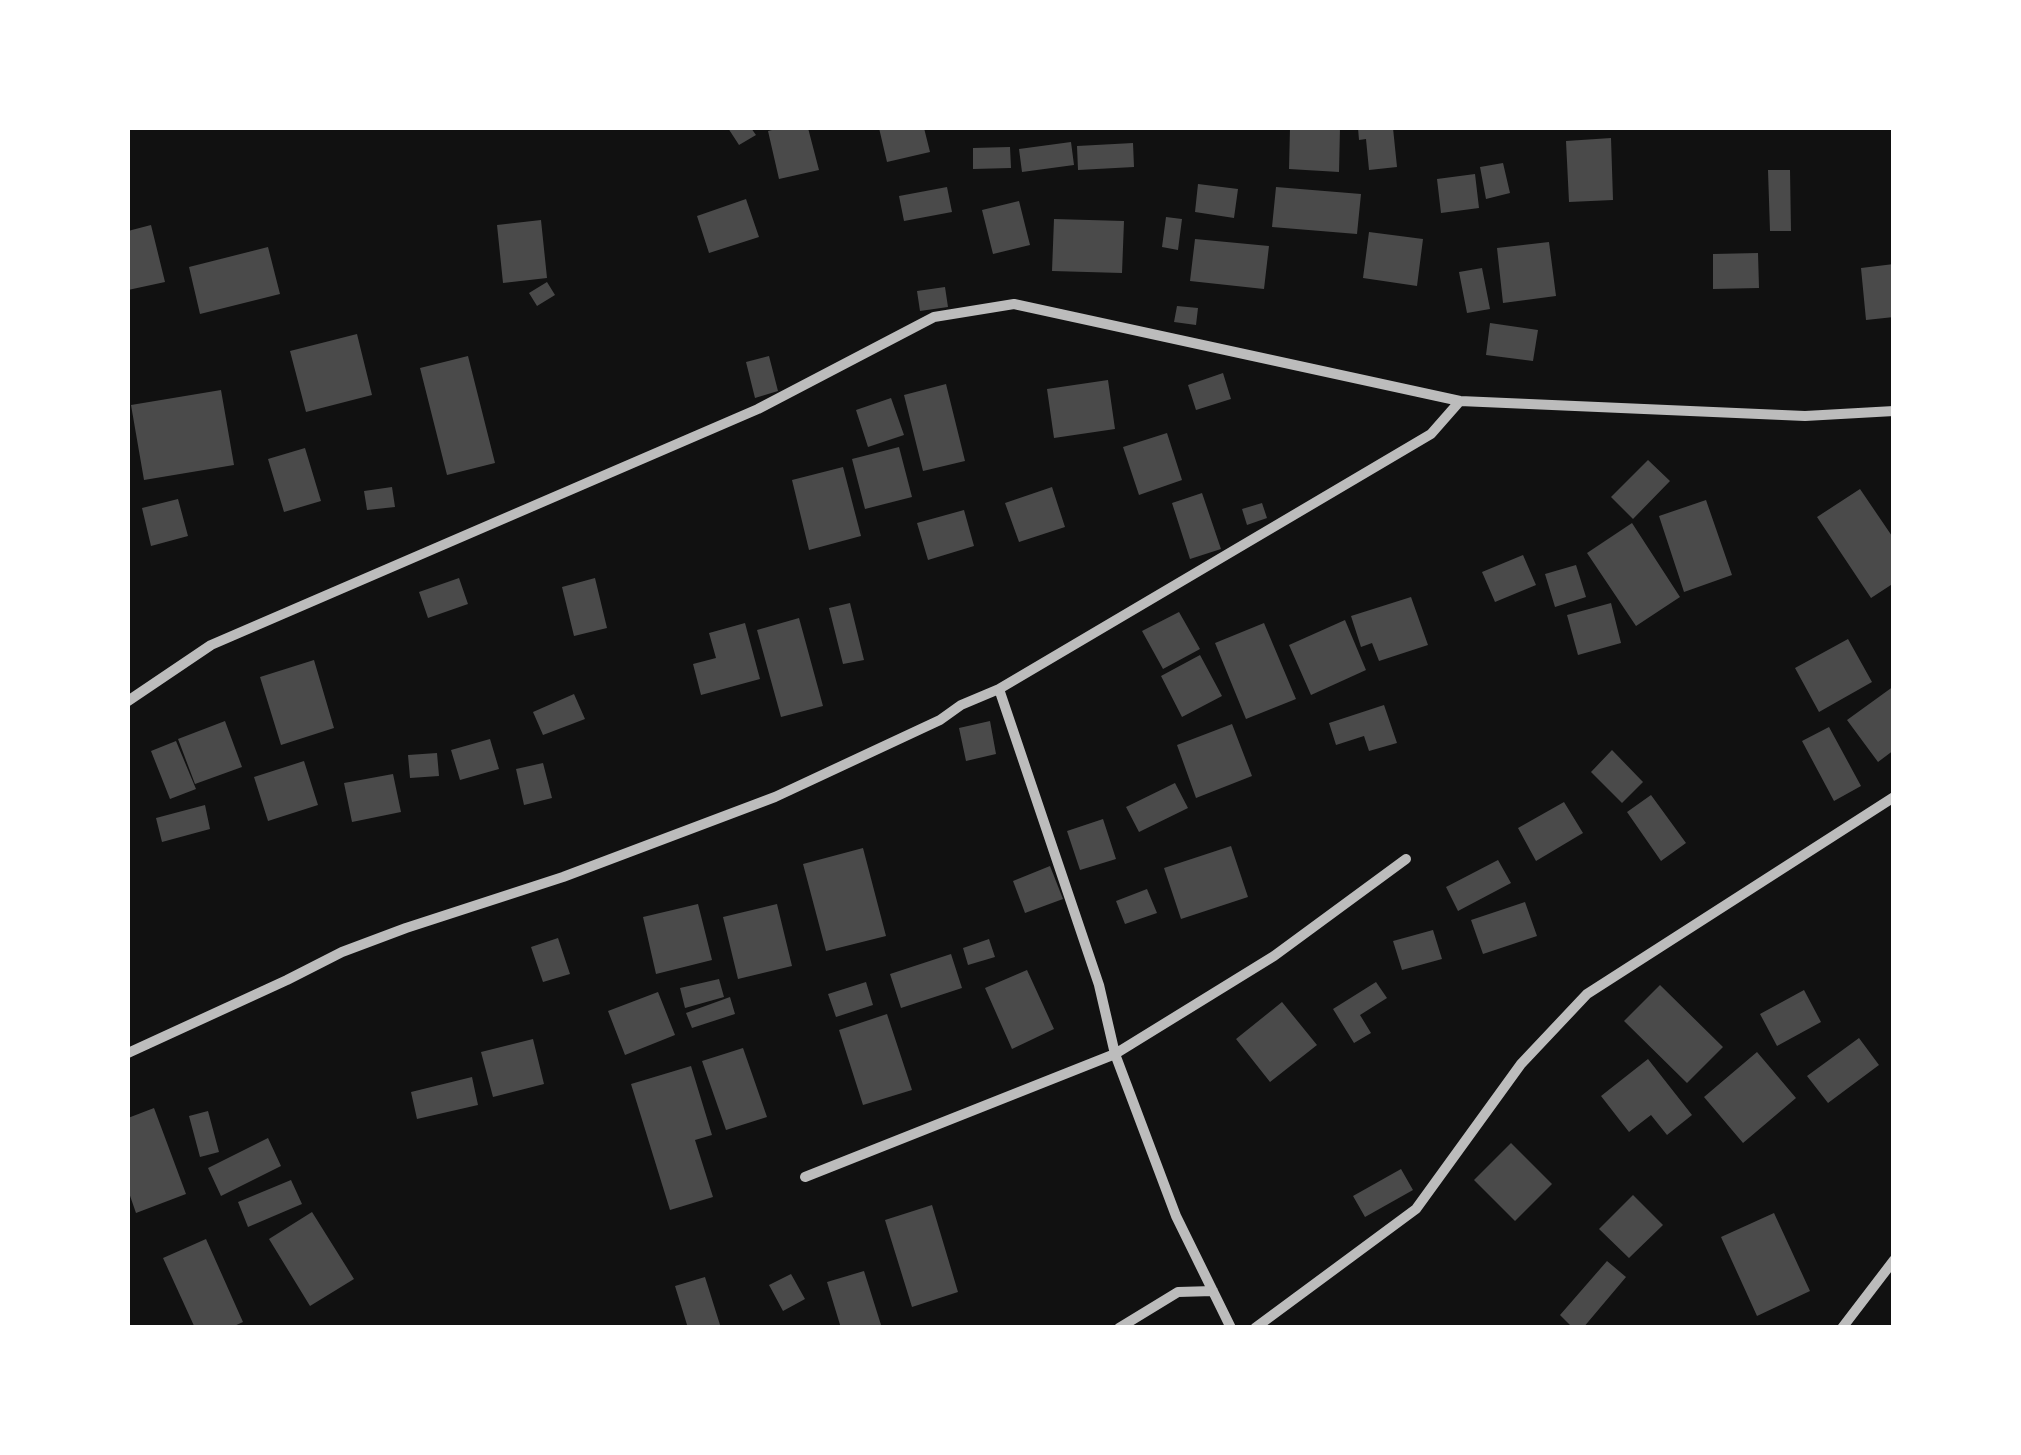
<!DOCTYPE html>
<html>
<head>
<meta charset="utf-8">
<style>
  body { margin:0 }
  #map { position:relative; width:2021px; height:1455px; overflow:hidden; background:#111; font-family:"Public Sans",sans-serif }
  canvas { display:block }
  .frame { position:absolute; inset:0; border:130px solid #fff; pointer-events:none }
</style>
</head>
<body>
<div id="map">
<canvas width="2021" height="1455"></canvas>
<div class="frame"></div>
</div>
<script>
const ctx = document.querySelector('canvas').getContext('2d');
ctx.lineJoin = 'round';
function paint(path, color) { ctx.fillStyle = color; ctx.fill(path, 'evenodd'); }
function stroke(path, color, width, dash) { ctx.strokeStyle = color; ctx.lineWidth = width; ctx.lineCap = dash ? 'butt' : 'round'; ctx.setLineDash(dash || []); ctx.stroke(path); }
const building = new Path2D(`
  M 728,128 L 751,128 L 756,135 L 739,145 Z
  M 780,128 L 808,128 L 819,170 L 779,179 L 768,131 Z
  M 879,128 L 924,128 L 930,152 L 887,162 Z
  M 1290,128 L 1340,128 L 1339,172 L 1289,169 Z
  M 1358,128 L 1393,128 L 1397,167 L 1369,170 L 1366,139 L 1359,140 Z
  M 1611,138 L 1613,200 L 1569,202 L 1566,141 Z
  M 1071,142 L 1074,165 L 1022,172 L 1019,149 Z
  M 1133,143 L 1134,167 L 1078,170 L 1077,146 Z
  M 1010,147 L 1011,168 L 973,169 L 973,148 Z
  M 1503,163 L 1510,193 L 1486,199 L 1480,167 Z
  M 1768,170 L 1790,170 L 1791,231 L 1770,231 Z
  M 1475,174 L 1479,208 L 1441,213 L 1437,179 Z
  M 1198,184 L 1238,189 L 1234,218 L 1195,212 Z
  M 947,187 L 952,212 L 904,221 L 899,196 Z
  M 1276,187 L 1361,194 L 1357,234 L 1272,227 Z
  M 746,199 L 759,237 L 709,253 L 697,216 Z
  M 1019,201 L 1030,245 L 993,254 L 982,210 Z
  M 1166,217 L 1182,219 L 1178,250 L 1162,247 Z
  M 1054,219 L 1124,221 L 1122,273 L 1052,271 Z
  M 541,220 L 547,278 L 503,283 L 497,225 Z
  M 151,225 L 165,282 L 128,290 L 128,231 Z
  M 1369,232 L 1423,239 L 1417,286 L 1363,278 Z
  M 1195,239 L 1269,246 L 1264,289 L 1190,281 Z
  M 1549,242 L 1556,296 L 1503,303 L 1497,248 Z
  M 268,247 L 280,294 L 200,314 L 189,267 Z
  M 1758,253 L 1759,288 L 1713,289 L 1713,254 Z
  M 1894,264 L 1894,317 L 1866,320 L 1861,268 Z
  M 1482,268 L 1490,309 L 1467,313 L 1459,272 Z
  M 547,282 L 555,295 L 537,306 L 529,293 Z
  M 945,287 L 948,307 L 920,311 L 917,291 Z
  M 1177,306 L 1198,308 L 1196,325 L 1174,322 Z
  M 1490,323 L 1538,330 L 1533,361 L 1486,355 Z
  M 357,334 L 372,395 L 306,412 L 290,351 Z
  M 468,356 L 495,463 L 447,475 L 420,368 Z
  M 769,356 L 778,391 L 755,398 L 746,362 Z
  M 1223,373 L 1231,399 L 1196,410 L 1188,385 Z
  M 1108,380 L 1115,429 L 1054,438 L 1047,389 Z
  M 946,384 L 965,461 L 923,471 L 904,395 Z
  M 221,390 L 234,465 L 144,480 L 131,405 Z
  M 891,398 L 904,435 L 868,447 L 856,410 Z
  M 1167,433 L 1182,480 L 1139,495 L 1123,447 Z
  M 899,447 L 912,497 L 865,509 L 852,459 Z
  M 305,448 L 321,501 L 284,512 L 268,459 Z
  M 1648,460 L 1670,481 L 1633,519 L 1611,497 Z
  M 843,467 L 861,536 L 809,550 L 792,480 Z
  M 392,487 L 395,507 L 367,510 L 364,491 Z
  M 1052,487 L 1065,527 L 1019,542 L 1005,503 Z
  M 1860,489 L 1894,539 L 1894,583 L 1871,598 L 1817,517 Z
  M 1202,493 L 1221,549 L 1190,559 L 1172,503 Z
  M 178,499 L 188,536 L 151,546 L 142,508 Z
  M 1706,500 L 1732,575 L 1684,592 L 1659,516 Z
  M 1262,503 L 1267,518 L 1247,525 L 1242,509 Z
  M 964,510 L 974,546 L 928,560 L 917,523 Z
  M 1632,523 L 1680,597 L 1636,626 L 1587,553 Z
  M 1523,555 L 1536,585 L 1495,602 L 1482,572 Z
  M 1576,565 L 1586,597 L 1555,607 L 1545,574 Z
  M 459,578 L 468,604 L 428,618 L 419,592 Z
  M 595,578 L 607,628 L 574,636 L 562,587 Z
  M 1411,597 L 1428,645 L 1379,661 L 1372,643 L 1361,647 L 1351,616 Z
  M 850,603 L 864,660 L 843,664 L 829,608 Z
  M 1611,603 L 1621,643 L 1578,655 L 1567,615 Z
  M 1179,612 L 1200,649 L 1163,669 L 1142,631 Z
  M 799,618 L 823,706 L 781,717 L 757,630 Z
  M 1345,620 L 1366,670 L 1311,695 L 1289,645 Z
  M 745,623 L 760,679 L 701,695 L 693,664 L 716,658 L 709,633 Z
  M 1264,623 L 1296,699 L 1246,719 L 1215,643 Z
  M 1848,639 L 1872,682 L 1819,712 L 1795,668 Z
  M 1200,655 L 1222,696 L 1182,717 L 1161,676 Z
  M 314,660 L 334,728 L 281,745 L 260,677 Z
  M 1894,686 L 1894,750 L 1878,762 L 1847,720 Z
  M 574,694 L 585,719 L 543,735 L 533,712 Z
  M 1384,705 L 1397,743 L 1369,751 L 1364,736 L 1336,745 L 1329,723 Z
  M 225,721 L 242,767 L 195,784 L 178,739 Z
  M 990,721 L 996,754 L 966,761 L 959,728 Z
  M 1232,724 L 1252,776 L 1196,798 L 1177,745 Z
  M 1829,727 L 1861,786 L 1834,801 L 1802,741 Z
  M 490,739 L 499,769 L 460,780 L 451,750 Z
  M 176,741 L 196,789 L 170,799 L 151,751 Z
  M 1612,750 L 1643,782 L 1622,803 L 1591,772 Z
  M 437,753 L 439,776 L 410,778 L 408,755 Z
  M 304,761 L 318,805 L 268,821 L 254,777 Z
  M 543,763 L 552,798 L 524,805 L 516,769 Z
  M 393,774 L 401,812 L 352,822 L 344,783 Z
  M 1175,783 L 1188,808 L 1139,832 L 1126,807 Z
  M 1651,795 L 1686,843 L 1661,861 L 1627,812 Z
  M 1564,802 L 1583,833 L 1536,861 L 1518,828 Z
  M 205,805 L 210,829 L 162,842 L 156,818 Z
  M 1103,819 L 1116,859 L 1080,870 L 1067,831 Z
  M 1231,846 L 1248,897 L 1181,919 L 1164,868 Z
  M 863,848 L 886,936 L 826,951 L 803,864 Z
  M 1498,860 L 1511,883 L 1458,911 L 1446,887 Z
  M 1050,866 L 1063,899 L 1025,913 L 1013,881 Z
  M 1147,889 L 1157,913 L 1125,924 L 1116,901 Z
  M 1525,902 L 1537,936 L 1483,954 L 1471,920 Z
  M 698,904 L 712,960 L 656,974 L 643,917 Z
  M 777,904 L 792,966 L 738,979 L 723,917 Z
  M 1433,930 L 1442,959 L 1402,970 L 1393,941 Z
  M 558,938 L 570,974 L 543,982 L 531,947 Z
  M 989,939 L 995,957 L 968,965 L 963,948 Z
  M 951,954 L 962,988 L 901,1008 L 890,974 Z
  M 1027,970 L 1054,1029 L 1012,1049 L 985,988 Z
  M 719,979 L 724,997 L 685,1008 L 680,988 Z
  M 866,982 L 873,1005 L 836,1017 L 828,994 Z
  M 1376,982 L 1387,998 L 1360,1015 L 1371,1033 L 1354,1043 L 1333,1009 Z
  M 1660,985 L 1723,1047 L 1687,1083 L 1624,1021 Z
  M 1804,990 L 1821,1022 L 1777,1046 L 1760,1014 Z
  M 658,992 L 675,1035 L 625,1055 L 608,1011 Z
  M 730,997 L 735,1014 L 692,1028 L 686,1013 Z
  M 1282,1002 L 1317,1045 L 1270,1082 L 1236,1039 Z
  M 887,1014 L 912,1090 L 863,1105 L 839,1030 Z
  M 1859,1038 L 1879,1065 L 1828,1103 L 1807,1076 Z
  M 533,1039 L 544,1084 L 493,1097 L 481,1052 Z
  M 743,1048 L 767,1117 L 726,1130 L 702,1061 Z
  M 1757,1052 L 1796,1098 L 1743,1143 L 1704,1097 Z
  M 1648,1059 L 1692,1115 L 1667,1135 L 1651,1115 L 1629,1132 L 1601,1096 Z
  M 691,1066 L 712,1135 L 695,1140 L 713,1197 L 670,1210 L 631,1084 Z
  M 472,1077 L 478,1105 L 417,1119 L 411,1092 Z
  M 154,1108 L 186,1194 L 136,1213 L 128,1190 L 128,1118 Z
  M 208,1111 L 219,1152 L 200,1157 L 189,1116 Z
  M 268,1138 L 281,1166 L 221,1196 L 208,1168 Z
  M 1511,1143 L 1552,1184 L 1515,1221 L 1474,1180 Z
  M 1401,1169 L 1413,1190 L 1365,1217 L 1353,1196 Z
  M 291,1180 L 302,1204 L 248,1227 L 238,1202 Z
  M 1633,1195 L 1663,1225 L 1629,1258 L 1599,1229 Z
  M 932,1205 L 958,1292 L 912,1307 L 885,1220 Z
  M 312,1212 L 354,1279 L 310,1306 L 269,1239 Z
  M 1774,1213 L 1810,1291 L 1757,1316 L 1721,1237 Z
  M 206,1239 L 243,1322 L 230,1328 L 195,1328 L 163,1258 Z
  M 1607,1261 L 1626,1277 L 1583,1328 L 1573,1328 L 1560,1315 Z
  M 864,1271 L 882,1328 L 841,1328 L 827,1282 Z
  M 791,1274 L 805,1299 L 783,1311 L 769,1285 Z
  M 705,1277 L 721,1328 L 688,1328 L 675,1286 Z`);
const minor = new Path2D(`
  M 999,689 L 1431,434 L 1460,401
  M 128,701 L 211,645 L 758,409 L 934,317 L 1014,304 L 1460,401 L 1805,416 L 1894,411
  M 128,1053 L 287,980 L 342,952 L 406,928 L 563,877 L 775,797 L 940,720 L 961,705 L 999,689 L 1099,985 L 1115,1054 L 1176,1216 L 1231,1328
  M 805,1177 L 1115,1054 L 1274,956 L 1406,859
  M 1119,1328 L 1178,1292 L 1213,1291
  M 1255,1328 L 1416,1209 L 1521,1064 L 1587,994 L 1894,797
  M 1842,1328 L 1894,1260`);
paint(building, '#4a4a4a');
stroke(minor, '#bcbcbc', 10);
</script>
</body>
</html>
